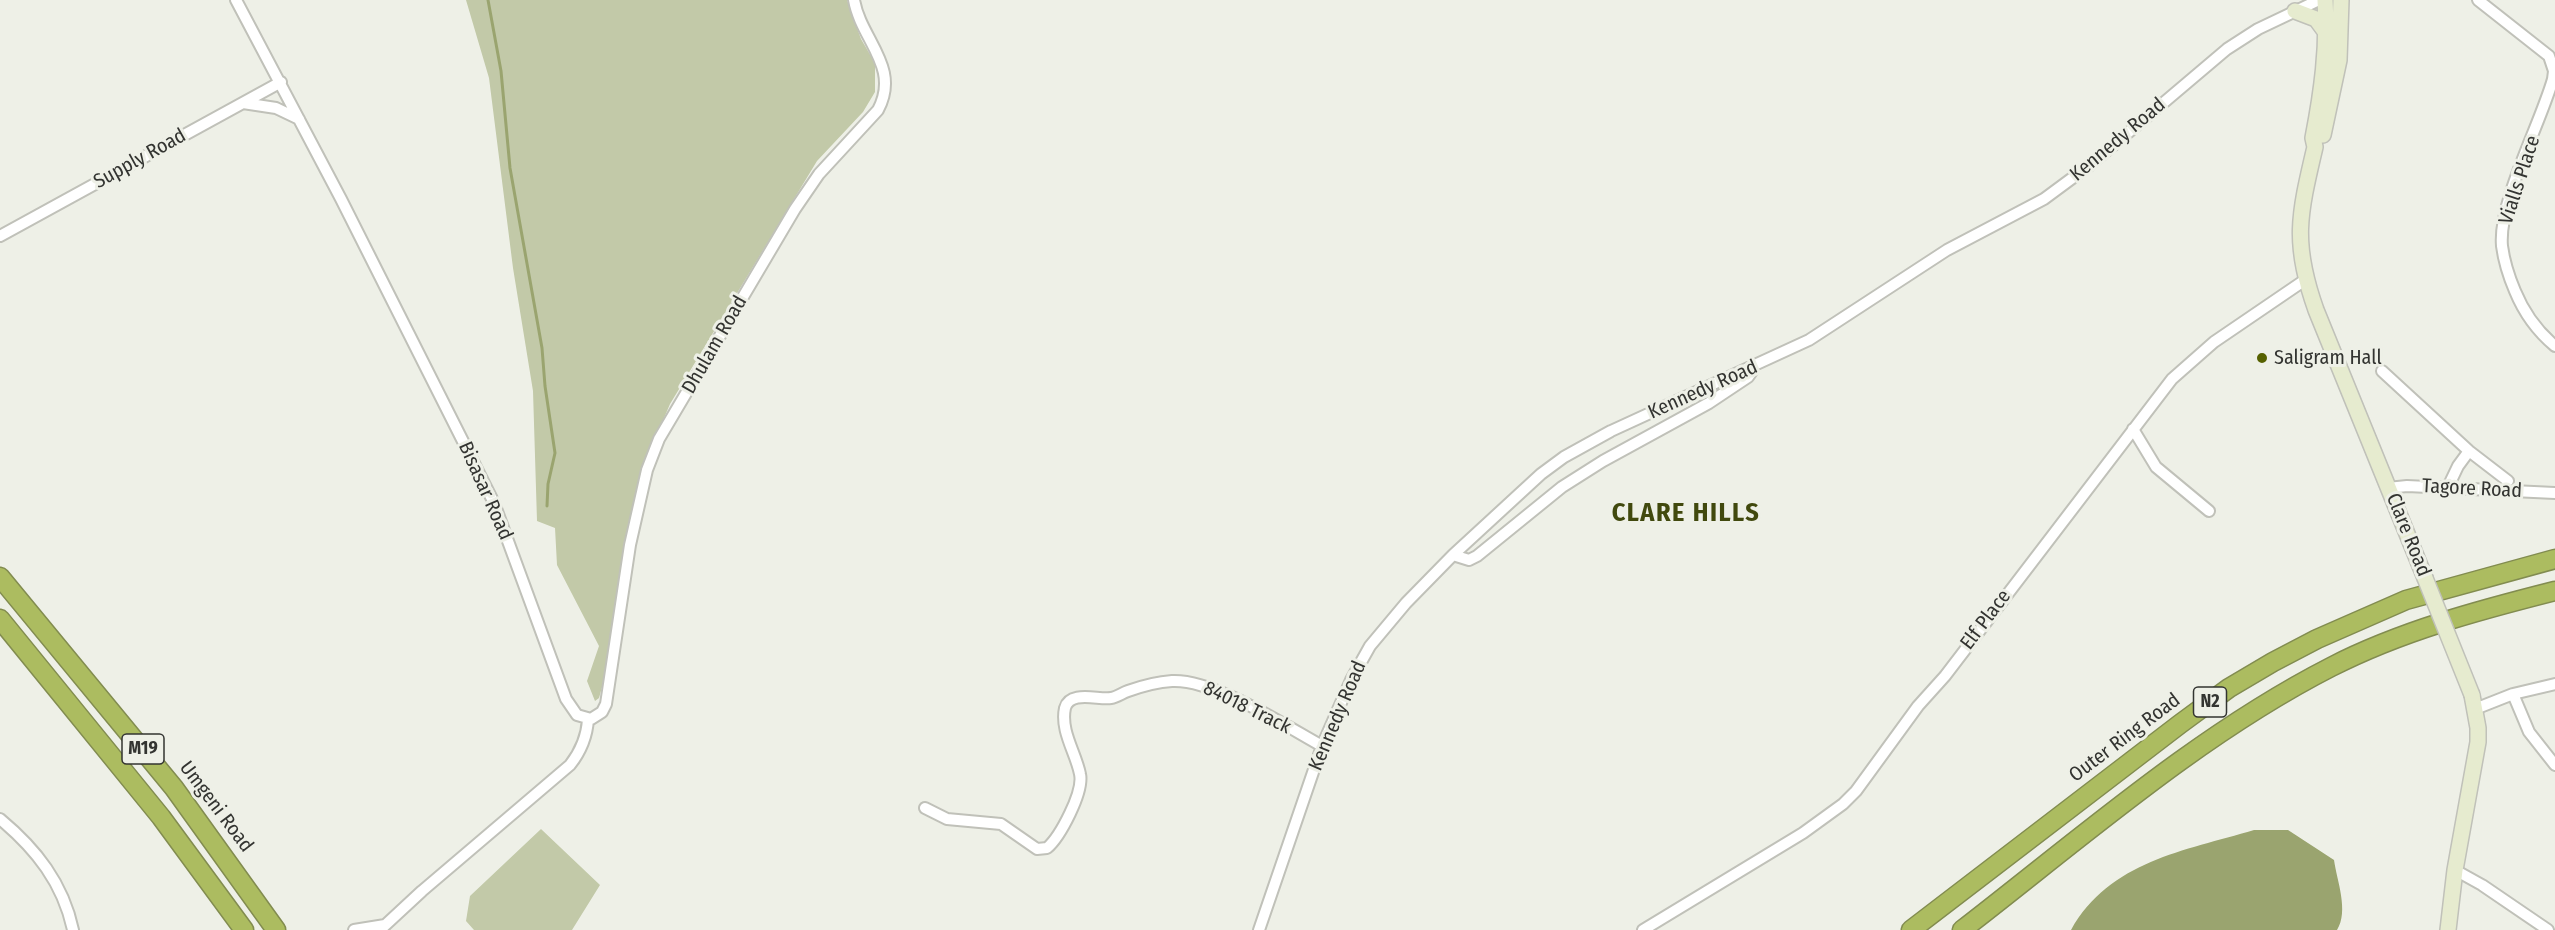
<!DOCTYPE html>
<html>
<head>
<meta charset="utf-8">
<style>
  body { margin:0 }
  canvas { display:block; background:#eef0e7 }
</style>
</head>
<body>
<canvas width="2555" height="930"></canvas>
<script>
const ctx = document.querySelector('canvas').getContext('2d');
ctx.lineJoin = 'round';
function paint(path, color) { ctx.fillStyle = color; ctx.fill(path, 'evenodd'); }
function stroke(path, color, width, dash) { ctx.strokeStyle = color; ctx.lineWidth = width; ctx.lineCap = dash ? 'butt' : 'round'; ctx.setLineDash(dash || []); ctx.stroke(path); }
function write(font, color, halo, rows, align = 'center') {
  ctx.font = font + ' "Fira Sans Condensed",sans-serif'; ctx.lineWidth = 6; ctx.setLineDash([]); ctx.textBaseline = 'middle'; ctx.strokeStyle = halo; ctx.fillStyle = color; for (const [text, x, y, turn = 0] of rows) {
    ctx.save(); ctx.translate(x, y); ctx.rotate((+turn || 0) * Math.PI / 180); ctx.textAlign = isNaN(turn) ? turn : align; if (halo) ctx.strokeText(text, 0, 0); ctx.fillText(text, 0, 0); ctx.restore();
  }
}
const green = new Path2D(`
  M 466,0 L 847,0 L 861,39 L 875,63 L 875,92 L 863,112 L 817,161 L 670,404 L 641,472 L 604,680 L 599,698 L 595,701 L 587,681 L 599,646 L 557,565 L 555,528 L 537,521 L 533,391 L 513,268 L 489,78 Z
  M 541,829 L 600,885 L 572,930 L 474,930 L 466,921 L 470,896 Z`);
const water = new Path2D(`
  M 2254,830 L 2288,830 L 2334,860 C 2337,881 2349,911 2337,930 L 2071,930 C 2110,861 2184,851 2254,830 Z`);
const stream = new Path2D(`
  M 488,0 L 501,71 L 510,168 L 542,348 L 545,386 L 555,453 L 548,484 L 547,506`);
const street = new Path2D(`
  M 236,0 L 341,199 L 494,503 L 566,699 L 577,715 L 591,719 L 602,712 L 606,704 L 630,545 L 647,470 L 659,439 L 795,209 L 819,174 L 878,110 C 901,67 861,40 854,0
  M 2478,0 L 2549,56 L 2554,71 L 2553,79 C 2540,125 2498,202 2502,246 C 2504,261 2509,277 2515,291 C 2524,313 2537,331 2555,346
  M 243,103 L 276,108 L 299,119
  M 0,236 L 281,82
  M 2382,371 L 2469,451 L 2508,481
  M 2133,429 L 2156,467 L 2209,511
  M 2448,487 L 2458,466 L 2469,451
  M 2388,488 L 2407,486 L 2555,493
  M 1453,555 L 1469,560 L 1477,556 L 1562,487 L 1603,461 L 1709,403 L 1748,377 L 1753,370
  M 2513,694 L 2529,732 L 2555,765
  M 2475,709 L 2513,694 L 2555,684
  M 925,808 L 947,819 L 1001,824 L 1037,849 L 1047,848 C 1060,837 1084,792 1080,774 C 1076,753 1060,731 1065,708 C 1070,690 1098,700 1111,698 C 1117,697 1122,693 1128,691 C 1142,686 1157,682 1172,681 C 1214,679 1284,725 1322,746
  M 0,819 C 36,849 63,883 73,930
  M 2455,870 L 2482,885 L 2548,930
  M 354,930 L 385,925
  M 380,930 L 422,891 L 570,765 C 581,751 587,737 588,719
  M 1259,930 L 1322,746 L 1351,680 L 1370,646 L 1406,603 L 1453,555 L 1541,474 L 1564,457 L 1611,431 L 1809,340 L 1947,250 L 2044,199 L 2090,165 L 2227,49 L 2258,29 L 2319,0
  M 1643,930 L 1803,833 L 1843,804 L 1856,791 L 1918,706 L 1945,676 L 2172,379 L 2214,342 L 2305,280`);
const secondary = new Path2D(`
  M 2325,0 C 2328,48 2322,91 2313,138 L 2315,147 C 2299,215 2292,243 2316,310 L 2425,578
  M 2295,11 L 2316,19 L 2327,34
  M 2323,135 L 2339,60 L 2341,0
  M 2448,930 L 2455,870 L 2478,742 L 2478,728 L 2472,695`);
const highway = new Path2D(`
  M 0,577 L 174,788 L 276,930
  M 0,619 L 161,817 L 244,930
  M 1911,930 L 2180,724 L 2229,688 L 2273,662 L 2317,639 L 2406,600 L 2555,559
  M 1962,930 C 2080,839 2198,735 2331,667 C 2401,631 2480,610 2555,591`);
const secondaryBridge = new Path2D(`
  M 2425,578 L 2472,695`);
const markers = [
  [2262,358,6,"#566100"]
];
const shields = [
  [2210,702,33],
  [143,749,42]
];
const shieldNames = [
  ["N2",2210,702],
  ["M19",143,749]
];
const streetNames = [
  ["Kennedy Road",2118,140,-40],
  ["Supply Road",140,159,-29],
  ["Vialls Place",2520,180,-72],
  ["Dhulam Road",715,345,-60],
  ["Kennedy Road",1703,390,-24],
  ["Tagore Road",2472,489,3],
  ["Bisasar Road",485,491,66],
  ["Clare Road",2408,535,68],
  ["Elf Place",1986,620,-53],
  ["84018 Track",1247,708,26],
  ["Kennedy Road",1338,716,-67],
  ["Outer Ring Road",2125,738,-37],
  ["Umgeni Road",216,807,53]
];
const poiNames = [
  ["Saligram Hall",2274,358]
];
const districtNames = [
  ["CLARE HILLS",1686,514]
];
paint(green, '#c2c9a8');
paint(water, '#9aa46f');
stroke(stream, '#9aa46f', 3);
stroke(street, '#c0c1b9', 14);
stroke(secondary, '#c0c1b9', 18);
stroke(highway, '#828c50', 21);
stroke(street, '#fff', 10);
stroke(secondary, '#e6ebcf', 15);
stroke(highway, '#acbc60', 18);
stroke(secondaryBridge, '#c0c1b9', 18, []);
stroke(secondaryBridge, '#e6ebcf', 15);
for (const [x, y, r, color] of markers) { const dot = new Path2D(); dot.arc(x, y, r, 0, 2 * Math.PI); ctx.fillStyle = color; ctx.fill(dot); stroke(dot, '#eef0e7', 2); }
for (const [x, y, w] of shields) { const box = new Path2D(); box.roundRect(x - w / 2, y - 15, w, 30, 4.5); ctx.fillStyle = '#eef0e7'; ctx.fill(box); stroke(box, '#333431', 1.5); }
write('bold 18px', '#333431', null, shieldNames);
write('20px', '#333431', '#eef0e7', streetNames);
write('20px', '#333431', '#eef0e7', poiNames, 'left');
ctx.letterSpacing = '1.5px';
write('bold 26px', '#41490e', '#eef0e7', districtNames);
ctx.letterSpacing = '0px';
</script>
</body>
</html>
